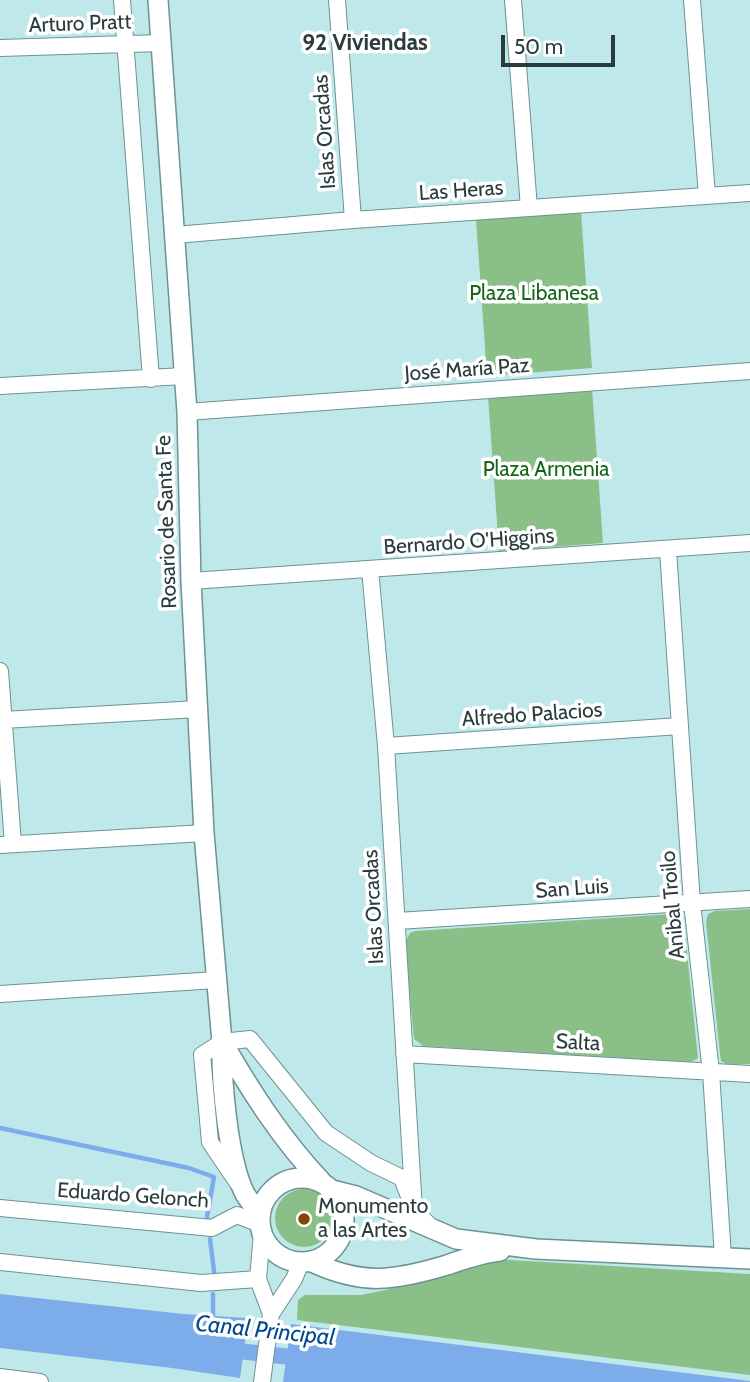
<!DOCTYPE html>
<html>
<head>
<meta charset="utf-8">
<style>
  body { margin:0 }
  #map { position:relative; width:750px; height:1382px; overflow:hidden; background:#bfe8ea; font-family:Cabin,sans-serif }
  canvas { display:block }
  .scale { position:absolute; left:501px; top:35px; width:114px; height:32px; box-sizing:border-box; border:4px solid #2b3c3c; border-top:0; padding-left:9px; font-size:21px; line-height:24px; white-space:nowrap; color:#2b3c3c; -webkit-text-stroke:5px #fff; paint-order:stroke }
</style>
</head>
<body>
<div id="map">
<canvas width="750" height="1382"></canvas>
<div class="scale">50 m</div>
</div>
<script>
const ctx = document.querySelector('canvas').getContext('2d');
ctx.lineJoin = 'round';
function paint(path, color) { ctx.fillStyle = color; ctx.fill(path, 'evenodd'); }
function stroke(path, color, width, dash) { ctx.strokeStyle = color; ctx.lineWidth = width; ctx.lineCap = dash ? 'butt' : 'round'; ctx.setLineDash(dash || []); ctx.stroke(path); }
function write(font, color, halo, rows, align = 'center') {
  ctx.font = font + ' Cabin,sans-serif'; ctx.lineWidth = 7; ctx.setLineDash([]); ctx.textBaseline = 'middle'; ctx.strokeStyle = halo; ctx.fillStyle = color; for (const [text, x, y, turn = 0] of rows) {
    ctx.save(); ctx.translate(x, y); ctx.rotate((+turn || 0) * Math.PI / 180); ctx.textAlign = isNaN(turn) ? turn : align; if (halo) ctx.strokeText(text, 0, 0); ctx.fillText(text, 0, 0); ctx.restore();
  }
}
const green = new Path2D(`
  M 581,212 L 592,368 L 487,376 L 476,219 Z
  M 592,388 L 603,543 L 499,551 L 488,396 Z
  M 750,909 L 750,1064 L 727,1064 L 721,1061 L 720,1054 L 706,922 L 708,914 L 715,911 Z
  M 672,914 L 681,919 L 684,924 L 698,1058 L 691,1062 L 423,1046 L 414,1039 L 405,942 L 410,933 L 415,931 Z
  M275 1218a29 29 0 1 1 58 0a29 29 0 1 1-58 0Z
  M 493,1259 L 750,1274 L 750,1375 L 297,1320 L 298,1300 L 305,1295 L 361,1295 L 399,1287 L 443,1272 Z`);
const water = new Path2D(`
  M 0,1294 L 183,1314 L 248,1318 L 240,1378 L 172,1368 L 0,1348 Z
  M 291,1324 L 750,1381 L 750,1382 L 283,1382 Z`);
const stream = new Path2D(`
  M 0,1128 L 189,1168 L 214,1177 L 207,1217
  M 210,1239 L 215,1279
  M 213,1322 L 213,1294`);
const canal = new Path2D(`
  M 222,1349 L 307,1359`);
const minor = new Path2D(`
  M 122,0 L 151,379
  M 337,0 L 353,220
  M 513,0 L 529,208
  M 692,0 L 707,196
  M 0,48 L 161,43
  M 175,235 L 353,220 L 750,193
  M 0,386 L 184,376
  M 187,412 L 750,371
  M 668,550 L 692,903 L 711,1072 L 723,1257
  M 370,569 L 386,746 L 414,1210 L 431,1227
  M 191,581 L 750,543
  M 0,671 L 13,844
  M 3,720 L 198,709
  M 386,746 L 680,726
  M 0,845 L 204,833
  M 397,921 L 750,899
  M 0,994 L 216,980
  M 404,1054 L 750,1074
  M 237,1182 L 210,1142 L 202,1055 L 222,1042 L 250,1039 L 326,1133 L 371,1163 L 402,1178 L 408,1194
  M 0,1208 L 212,1228 L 237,1215 L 260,1224
  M 262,1233 L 258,1279 L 271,1314
  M 0,1262 L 201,1283 L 258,1279
  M 0,1377 L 40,1382
  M 262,1382 L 271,1314 L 294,1279 L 301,1262`);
const major = new Path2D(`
  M 158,0 L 187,412 L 191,581 L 204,833 L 222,1042 C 221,1080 228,1158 244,1192 C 248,1200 255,1207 260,1214
  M 223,1043 C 252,1093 282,1140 322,1182
  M260 1220a42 42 0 1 1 84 0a42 42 0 1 1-84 0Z
  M 332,1190 L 356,1196 L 456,1239 L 536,1249 L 750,1259
  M 310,1261 C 362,1286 394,1281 447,1265 C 464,1259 482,1253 500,1251`);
const markers = [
  [304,1219,7,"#824600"]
];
const streetNames = [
  ["Arturo Pratt",80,24,-2],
  ["Islas Orcadas",325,132,-94],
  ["Las Heras",461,191,-4],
  ["José María Paz",467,370,-4],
  ["Rosario de Santa Fe",167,522,-92],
  ["Bernardo O'Higgins",469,542,-4],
  ["Alfredo Palacios",532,715,-4],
  ["San Luis",572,889,-4],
  ["Anibal Troilo",673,905,-95],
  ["Islas Orcadas",374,907,-93],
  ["Salta",578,1043,3],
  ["Eduardo Gelonch",133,1196,4]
];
const parkNames = [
  ["Plaza Libanesa",534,294],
  ["Plaza Armenia",546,470]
];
const poiNames = [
  ["Monumento",318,1207],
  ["a las Artes",318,1231]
];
const neighbourhoodNames = [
  ["92 Viviendas",365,43]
];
const waterNames = [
  ["Canal Principal",265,1331,6]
];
paint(green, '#8bbf88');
paint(water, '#7cace9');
stroke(stream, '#7cace9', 4.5);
stroke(canal, '#7cace9', 16);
stroke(minor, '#6c9294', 18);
stroke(major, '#6c9294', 22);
stroke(minor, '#fff', 16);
stroke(major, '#fff', 19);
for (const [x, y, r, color] of markers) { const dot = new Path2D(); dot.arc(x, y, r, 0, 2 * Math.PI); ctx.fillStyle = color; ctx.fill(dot); stroke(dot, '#fff', 2.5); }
write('21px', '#2b3c3c', '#fff', streetNames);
write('21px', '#166619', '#fff', parkNames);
write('21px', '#2b3c3c', '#fff', poiNames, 'left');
write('bold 23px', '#2b3c3c', '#fff', neighbourhoodNames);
write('italic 23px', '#02488f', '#fff', waterNames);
</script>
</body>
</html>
